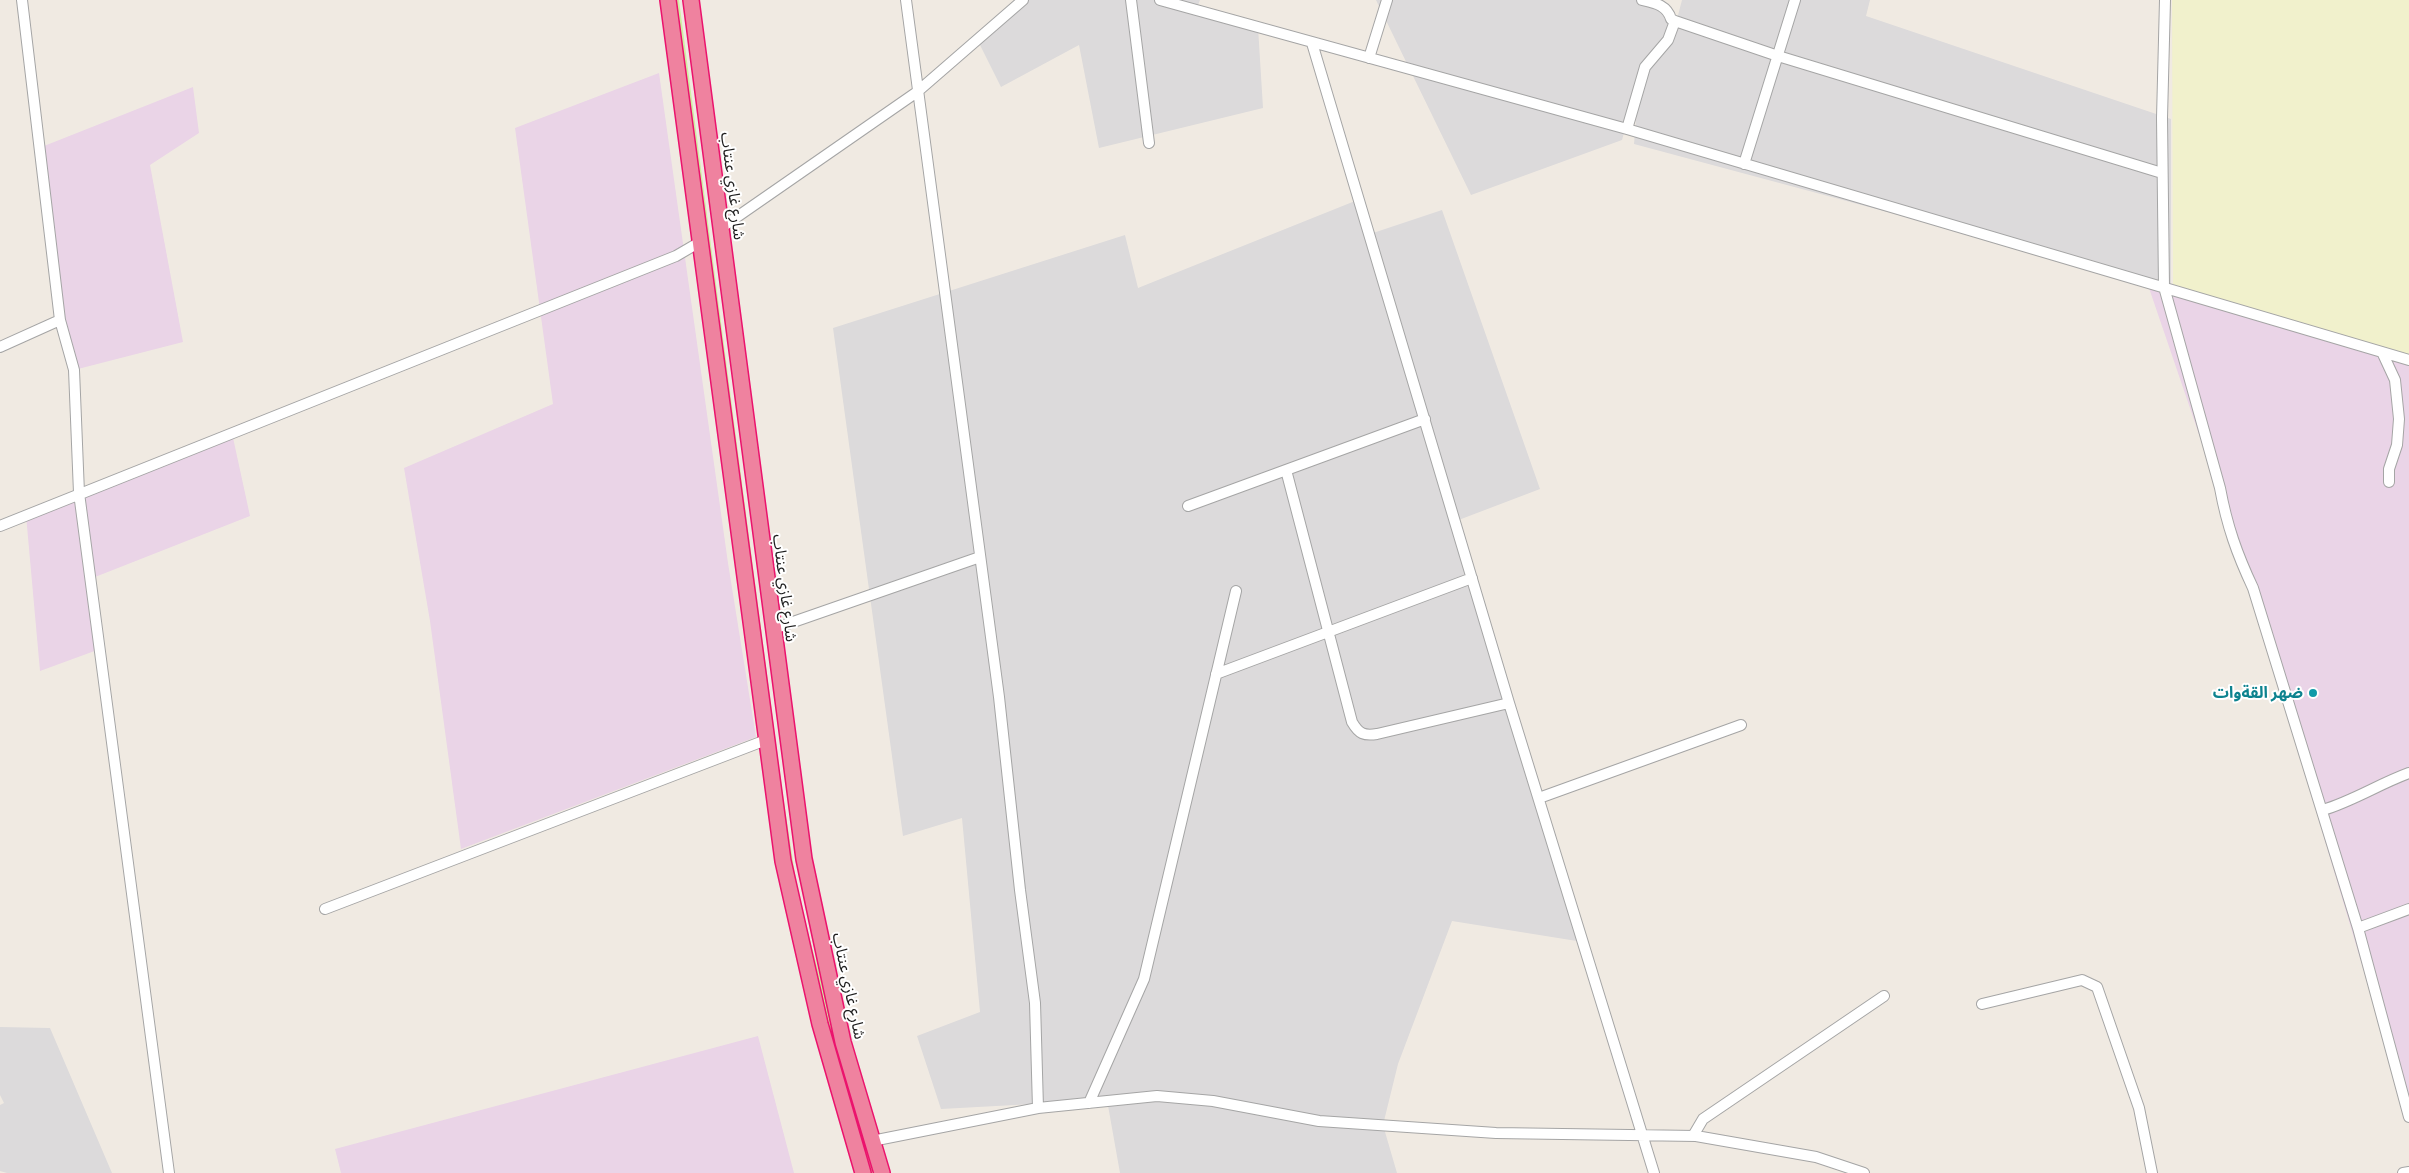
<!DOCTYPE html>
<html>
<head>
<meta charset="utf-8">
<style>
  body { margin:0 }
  canvas { display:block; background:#f0eae2 }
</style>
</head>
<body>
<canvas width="2409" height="1173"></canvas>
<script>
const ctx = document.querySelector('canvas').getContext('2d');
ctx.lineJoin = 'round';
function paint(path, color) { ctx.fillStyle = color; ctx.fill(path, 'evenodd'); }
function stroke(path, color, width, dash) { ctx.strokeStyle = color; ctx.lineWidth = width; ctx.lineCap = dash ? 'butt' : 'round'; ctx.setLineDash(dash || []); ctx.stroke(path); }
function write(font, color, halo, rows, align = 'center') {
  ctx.font = font + ' Barlow,"Noto Sans Arabic",sans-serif'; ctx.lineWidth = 4; ctx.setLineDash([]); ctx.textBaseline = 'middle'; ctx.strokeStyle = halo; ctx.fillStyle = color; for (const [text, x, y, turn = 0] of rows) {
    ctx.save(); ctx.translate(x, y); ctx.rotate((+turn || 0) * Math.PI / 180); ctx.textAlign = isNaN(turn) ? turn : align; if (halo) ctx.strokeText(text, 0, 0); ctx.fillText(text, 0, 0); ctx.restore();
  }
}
const residential = new Path2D(`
  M 1023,0 L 1200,0 L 1196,10 L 1258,27 L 1263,108 L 1099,148 L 1079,45 L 1001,87 L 977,39 Z
  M 1376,0 L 1660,0 L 1673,14 L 1668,38 L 1639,80 L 1622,140 L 1471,195 Z
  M 1682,0 L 1870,0 L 1866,16 L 2171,119 L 2171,288 L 1634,144 L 1637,109 L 1648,71 L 1675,27 Z
  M 1360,199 L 1370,234 L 1442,210 L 1540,489 L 1456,521 L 1583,942 L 1452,921 L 1398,1064 L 1383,1125 L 1397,1173 L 1120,1173 L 1107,1100 L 941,1109 L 917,1036 L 980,1012 L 962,818 L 903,836 L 833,328 L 1125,235 L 1138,288 Z
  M 0,1027 L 50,1028 L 112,1173 L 7,1173 L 0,1171 L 0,1105 L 4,1103 L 0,1095 Z`);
const industrial = new Path2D(`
  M 659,73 L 728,563 L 756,737 L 461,849 L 430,621 L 404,468 L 553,404 L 515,128 Z
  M 193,87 L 199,133 L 150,165 L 183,342 L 74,370 L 60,320 L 39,148 Z
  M 2149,288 L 2409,360 L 2409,1122 L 2235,540 Z
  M 232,433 L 250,516 L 90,579 L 100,649 L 40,671 L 26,515 Z
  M 758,1036 L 794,1173 L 341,1173 L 335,1149 Z`);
const farmland = new Path2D(`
  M 2172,0 L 2409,0 L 2409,360 L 2173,284 Z`);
const grass = new Path2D(`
  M 675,0 L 679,0 L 782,789 L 799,900 L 874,1173 L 869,1173 L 826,1026 L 794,896 Z`);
const minor = new Path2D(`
  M 22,0 L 60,320 L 74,370 L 79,493 L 169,1173
  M 906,0 L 999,697 L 1020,890 L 1035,1003 L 1038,1108
  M 1131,0 L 1149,143
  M 1160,0 L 1627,129 L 2409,360
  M 1642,0 C 1655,3 1667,5 1671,19 L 1675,21 L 1778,56 L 2162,173
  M 2165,0 L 2162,118 L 2164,287 L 2220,488 C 2227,526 2237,554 2253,588 L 2358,928
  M 1312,43 L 1509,703 L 1654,1173
  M 1369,58 L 1387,0
  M 1627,129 L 1645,67 L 1668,40 L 1675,21
  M 1744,164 L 1795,0
  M 721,228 L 917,92 L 1023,0
  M 0,347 L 60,320
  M 2382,352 L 2395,380 L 2399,419 L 2397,445 L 2389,469 L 2389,482
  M 1286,470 L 1352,722 C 1359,734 1364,736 1377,734 L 1509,703
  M 1188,506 L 1425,419
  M 0,526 L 676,256 L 700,242
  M 773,629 L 980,557
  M 1216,674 L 1472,578
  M 1539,798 L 1741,725
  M 2323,810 C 2353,801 2379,784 2409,773
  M 325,909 L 766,740
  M 2409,909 L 2358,928 L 2409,1117
  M 1982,1004 L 2082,980 L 2097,987 L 2139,1108 L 2152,1173
  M 1089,1103 L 1144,979 L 1236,591
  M 1693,1136 L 1703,1119 L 1884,996
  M 872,1141 L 1038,1108 L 1157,1096 L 1213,1101 L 1319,1121 L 1496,1133 L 1696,1136 L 1816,1157 L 1864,1173
  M 2403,1173 L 2409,1172`);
const highway = new Path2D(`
  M 668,0 L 783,861 L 820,1024 L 863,1173
  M 691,0 L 804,859 L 843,1042 L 882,1173`);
const markers = [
  [2313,693,5,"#0f9aa8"]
];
const streetNames = [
  ["شارع غازي عنتاب",733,186,83],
  ["شارع غازي عنتاب",785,588,83],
  ["شارع غازي عنتاب",849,986,78]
];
const cultureNames = [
  ["ضهر القةوات",2303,693]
];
paint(residential, '#dcdadb');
paint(industrial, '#ead4e7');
paint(farmland, '#f1f1cc');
paint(grass, '#ceefa3');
stroke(minor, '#a5a5a5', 12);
stroke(highway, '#eb136d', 18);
stroke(minor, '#fff', 10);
stroke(highway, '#ef829f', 15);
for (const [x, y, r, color] of markers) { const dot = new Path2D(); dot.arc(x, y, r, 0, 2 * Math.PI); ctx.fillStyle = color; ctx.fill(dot); stroke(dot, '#fff', 2); }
write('16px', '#1e1e1e', '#fff', streetNames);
write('bold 16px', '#0d838f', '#fff', cultureNames, 'right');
</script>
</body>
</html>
